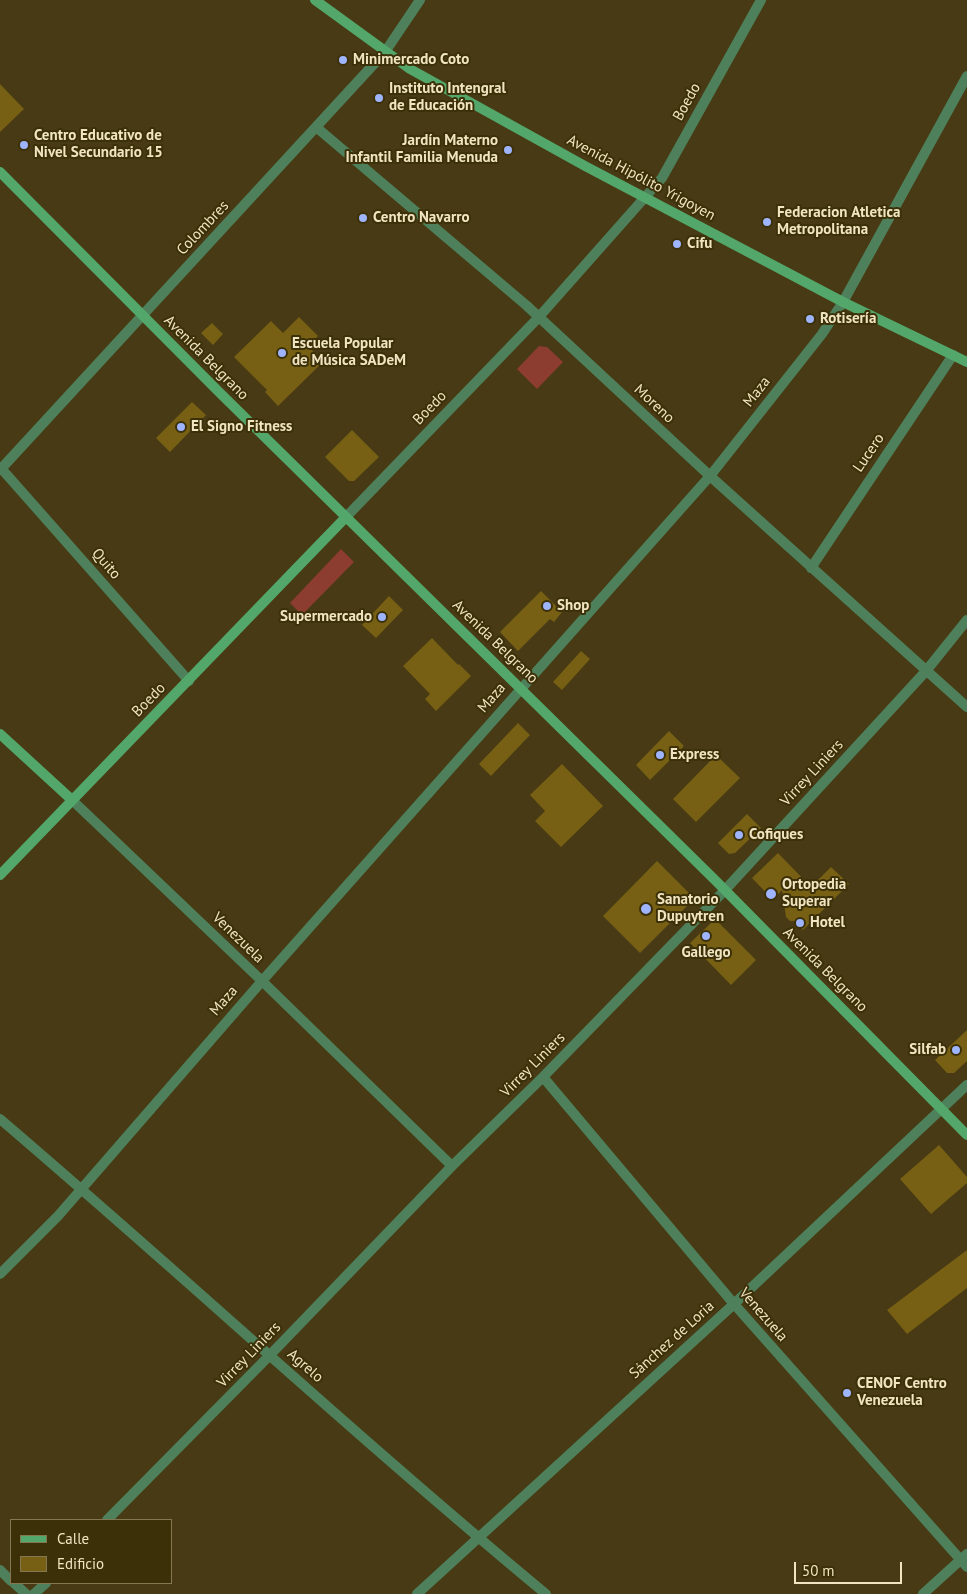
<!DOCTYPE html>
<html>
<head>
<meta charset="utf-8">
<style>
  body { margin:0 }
  #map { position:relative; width:967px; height:1594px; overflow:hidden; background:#473a14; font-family:"PT Sans",sans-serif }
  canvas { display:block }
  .legend { position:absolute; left:10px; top:1519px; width:162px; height:65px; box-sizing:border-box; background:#3c3008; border:1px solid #847852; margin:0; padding:6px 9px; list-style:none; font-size:15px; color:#f0e4c1 }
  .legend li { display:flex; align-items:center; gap:10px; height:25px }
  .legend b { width:25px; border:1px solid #847852 }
  .scale { position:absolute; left:794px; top:1562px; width:108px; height:22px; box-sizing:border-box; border:2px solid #f0e4c1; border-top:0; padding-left:6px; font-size:15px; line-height:18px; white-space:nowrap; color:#f0e4c1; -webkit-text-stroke:4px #3c3008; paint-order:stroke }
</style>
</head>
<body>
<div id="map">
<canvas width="967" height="1594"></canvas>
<ul class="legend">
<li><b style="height:6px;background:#53a76a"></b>Calle</li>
<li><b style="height:14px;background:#776013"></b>Edificio</li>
</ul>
<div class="scale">50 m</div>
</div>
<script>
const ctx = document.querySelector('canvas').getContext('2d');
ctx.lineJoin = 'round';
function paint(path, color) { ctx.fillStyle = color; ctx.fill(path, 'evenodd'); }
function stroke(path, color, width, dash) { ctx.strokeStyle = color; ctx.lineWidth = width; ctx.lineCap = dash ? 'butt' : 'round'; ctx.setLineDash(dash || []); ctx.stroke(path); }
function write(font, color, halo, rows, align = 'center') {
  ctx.font = font + ' "PT Sans",sans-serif'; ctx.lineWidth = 4; ctx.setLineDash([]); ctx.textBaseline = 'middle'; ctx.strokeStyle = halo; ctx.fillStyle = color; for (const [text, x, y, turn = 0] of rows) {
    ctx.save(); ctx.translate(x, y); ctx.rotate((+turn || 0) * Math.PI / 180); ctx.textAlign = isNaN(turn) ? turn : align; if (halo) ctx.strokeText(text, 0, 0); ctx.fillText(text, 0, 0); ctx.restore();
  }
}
const green = new Path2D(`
  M 539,346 L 547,347 L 563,362 L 537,389 L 517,369 Z
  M 341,549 L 354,562 L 302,615 L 290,603 Z`);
const building = new Path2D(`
  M 0,84 L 24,109 L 0,132 Z
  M 299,317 L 318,336 L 308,346 L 323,362 L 278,406 L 265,392 L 267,390 L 234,357 L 271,321 L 283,333 Z
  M 212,323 L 223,334 L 213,345 L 201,333 Z
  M 192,402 L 206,415 L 170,452 L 156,438 Z
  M 352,430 L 379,457 L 354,481 L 349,481 L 325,457 Z
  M 541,591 L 562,612 L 554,622 L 550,619 L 518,651 L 500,632 Z
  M 389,596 L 403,610 L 376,638 L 362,625 Z
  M 432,638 L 458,665 L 459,664 L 471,676 L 436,711 L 425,699 L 430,694 L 403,666 Z
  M 581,651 L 590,659 L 562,690 L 553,682 Z
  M 518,723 L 530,735 L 491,776 L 479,764 Z
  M 669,731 L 684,746 L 650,780 L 636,765 Z
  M 716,755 L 740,778 L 696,822 L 673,799 Z
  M 562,764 L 603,806 L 561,847 L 535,821 L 545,811 L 530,795 Z
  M 747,814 L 761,828 L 735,853 L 729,854 L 718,843 Z
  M 778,853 L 811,887 L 831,867 L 849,884 L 803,930 L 794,921 L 790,921 L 786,917 L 782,890 L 773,900 L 752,878 Z
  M 657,861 L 690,894 L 690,903 L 640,953 L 603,916 Z
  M 711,923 L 719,923 L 756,960 L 731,985 L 690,943 Z
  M 967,1030 L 967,1061 L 954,1073 L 947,1073 L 935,1060 Z
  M 939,1145 L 967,1177 L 967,1183 L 931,1214 L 900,1179 Z
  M 967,1250 L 967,1288 L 907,1334 L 887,1310 Z`);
const street = new Path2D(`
  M 316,127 L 526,305 L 710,476 L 967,707
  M 0,467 L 189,681
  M 0,470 L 385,52 L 420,0
  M 346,517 L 538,318 L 662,178 L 761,0
  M 811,568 L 953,355
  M 72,800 L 262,981 L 452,1166
  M 543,1077 L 734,1304 L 967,1567
  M 0,1119 C 184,1276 360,1440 546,1594
  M 0,1274 L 58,1216 L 262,981 L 710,476 L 822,334 L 843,302 L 967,76
  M 107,1520 L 270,1355 L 452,1166 L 543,1077 L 725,890 L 926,671 L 967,620
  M 0,1570 L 11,1581
  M 14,1583 L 26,1594
  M 34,1594 L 46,1583
  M 417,1594 L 734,1304 L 967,1085
  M 923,1594 L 967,1554`);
const secondary = new Path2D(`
  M 315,0 L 410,69 L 585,166 L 843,302 L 967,362
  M 0,172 L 220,393 L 715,880 L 967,1135
  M 0,734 L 72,800
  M 0,875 L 346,517`);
const markers = [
  [343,60,5,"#9eb4fd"],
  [379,98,5,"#9eb4fd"],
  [24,145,5,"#9eb4fd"],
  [508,150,5,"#9eb4fd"],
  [363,218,5,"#9eb4fd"],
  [767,222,5,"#9eb4fd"],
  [677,244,5,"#9eb4fd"],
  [810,319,5,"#9eb4fd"],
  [282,353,5,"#9eb4fd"],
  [181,427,5,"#9eb4fd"],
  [547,606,5,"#9eb4fd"],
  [382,617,5,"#9eb4fd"],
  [660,755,5,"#9eb4fd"],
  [739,835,5,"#9eb4fd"],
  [771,894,6,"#9eb4fd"],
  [646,909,6,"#9eb4fd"],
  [800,923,5,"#9eb4fd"],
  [706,936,5,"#9eb4fd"],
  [956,1050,5,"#9eb4fd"],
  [847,1393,5,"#9eb4fd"]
];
const poiNames = [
  ["Minimercado Coto",353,60],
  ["Instituto Intengral",389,89],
  ["de Educación",389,106],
  ["Centro Educativo de",34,136],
  ["Nivel Secundario 15",34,153],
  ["Jardín Materno",498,141,"right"],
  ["Infantil Familia Menuda",498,158,"right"],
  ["Federacion Atletica",777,213],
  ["Metropolitana",777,230],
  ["Centro Navarro",373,218],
  ["Cifu",687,244],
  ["Rotisería",820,319],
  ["Escuela Popular",292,344],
  ["de Música SADeM",292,361],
  ["El Signo Fitness",191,427],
  ["Shop",557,606],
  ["Supermercado",372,617,"right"],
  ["Express",670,755],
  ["Cofiques",749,835],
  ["Ortopedia",782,885],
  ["Superar",782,902],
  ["Sanatorio",657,900],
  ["Dupuytren",657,917],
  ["Hotel",810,923],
  ["Gallego",706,953,"center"],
  ["Silfab",946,1050,"right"],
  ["CENOF Centro",857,1384],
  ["Venezuela",857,1401]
];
const streetNames = [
  ["Boedo",687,102,-61],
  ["Avenida Hipólito Yrigoyen",641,178,28],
  ["Colombres",203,228,-47],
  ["Avenida Belgrano",206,358,45],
  ["Maza",757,392,-52],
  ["Moreno",654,404,43],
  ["Boedo",430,408,-46],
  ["Lucero",869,453,-56],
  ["Quito",106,564,49],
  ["Avenida Belgrano",495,642,44],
  ["Maza",492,698,-49],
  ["Boedo",149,700,-46],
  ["Virrey Liniers",812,773,-47],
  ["Venezuela",238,938,44],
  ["Avenida Belgrano",825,970,45],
  ["Maza",224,1001,-49],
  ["Virrey Liniers",533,1065,-45],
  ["Venezuela",763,1315,49],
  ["Sánchez de Loria",672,1340,-42],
  ["Virrey Liniers",249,1355,-46],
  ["Agrelo",305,1366,41]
];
paint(green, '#8d3c30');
paint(building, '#776013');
stroke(street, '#4e815b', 10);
stroke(secondary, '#53a76a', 10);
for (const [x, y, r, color] of markers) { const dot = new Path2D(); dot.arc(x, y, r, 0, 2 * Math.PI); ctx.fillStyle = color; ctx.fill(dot); stroke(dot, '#3c3008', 2); }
write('bold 15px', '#f0e4c1', '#3c3008', poiNames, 'left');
write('15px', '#f0e4c1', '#3c3008', streetNames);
</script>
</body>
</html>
